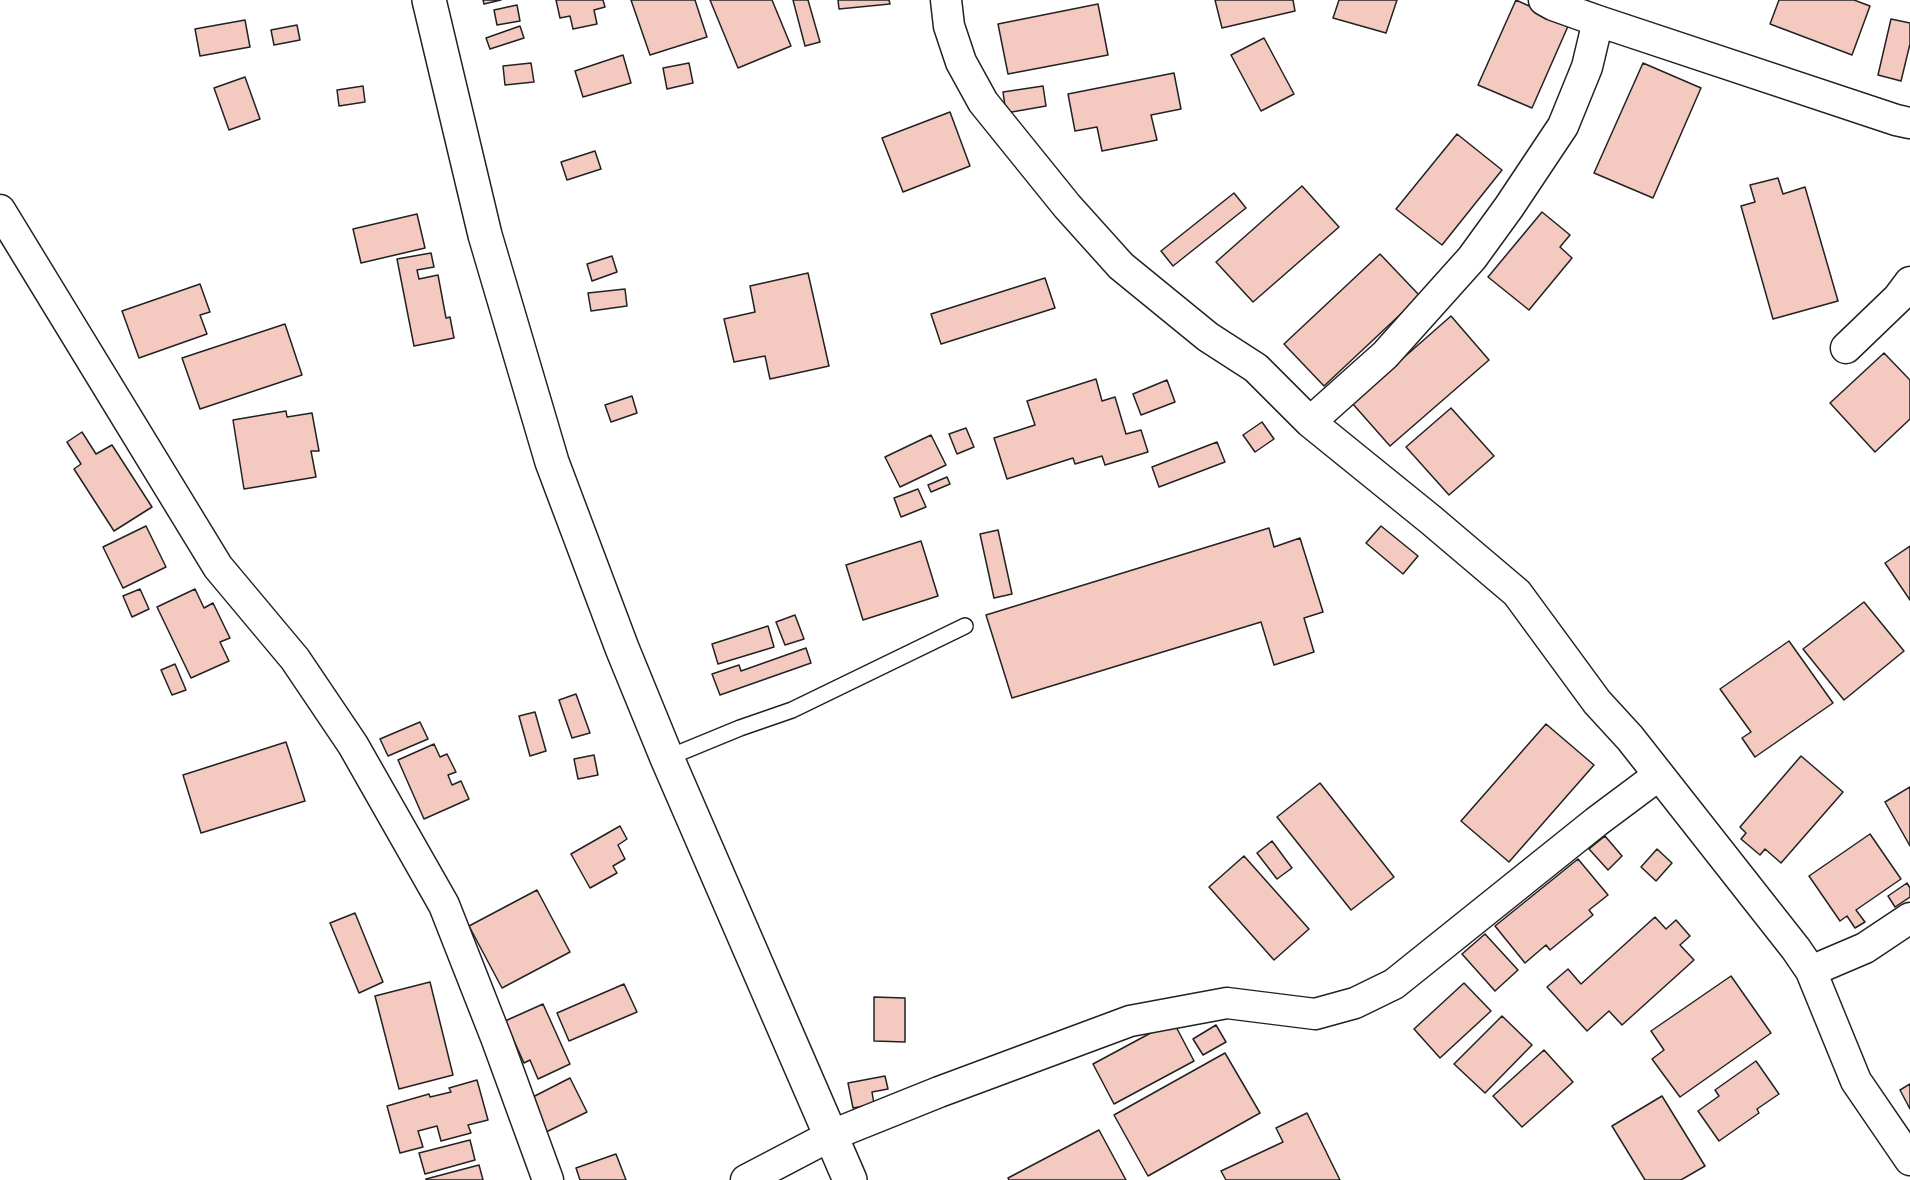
<!DOCTYPE html>
<html>
<head>
<meta charset="utf-8">
<style>
  body { margin:0 }
  canvas { display:block; background:#fff }
</style>
</head>
<body>
<canvas width="1910" height="1180"></canvas>
<script>
const ctx = document.querySelector('canvas').getContext('2d');
ctx.lineJoin = 'round';
function paint(path, color) { ctx.fillStyle = color; ctx.fill(path, 'evenodd'); }
function stroke(path, color, width, dash) { ctx.strokeStyle = color; ctx.lineWidth = width; ctx.lineCap = dash ? 'butt' : 'round'; ctx.setLineDash(dash || []); ctx.stroke(path); }
const building = new Path2D(`
  M 483,0 L 501,0 L 484,4 Z
  M 556,0 L 603,0 L 605,7 L 594,10 L 597,24 L 573,29 L 570,16 L 560,18 Z
  M 631,0 L 695,0 L 707,37 L 650,55 Z
  M 710,0 L 772,0 L 791,46 L 738,68 Z
  M 793,0 L 808,0 L 820,42 L 805,46 Z
  M 838,0 L 889,0 L 890,4 L 839,9 Z
  M 1215,0 L 1293,0 L 1295,11 L 1222,28 Z
  M 1339,0 L 1397,0 L 1386,33 L 1333,18 Z
  M 1516,0 L 1569,24 L 1532,108 L 1478,85 Z
  M 1779,0 L 1854,0 L 1870,6 L 1852,55 L 1770,24 Z
  M 1098,4 L 1108,55 L 1008,74 L 998,24 Z
  M 517,5 L 520,21 L 497,25 L 494,10 Z
  M 1891,19 L 1910,23 L 1910,44 L 1901,81 L 1878,75 Z
  M 245,20 L 250,47 L 200,56 L 195,29 Z
  M 297,25 L 300,40 L 274,45 L 271,30 Z
  M 520,26 L 524,38 L 490,49 L 486,38 Z
  M 1264,38 L 1294,94 L 1261,111 L 1231,55 Z
  M 623,55 L 631,83 L 583,97 L 575,71 Z
  M 531,63 L 534,82 L 505,85 L 503,66 Z
  M 689,63 L 693,83 L 667,89 L 663,68 Z
  M 1643,63 L 1701,88 L 1653,198 L 1594,173 Z
  M 1174,73 L 1181,109 L 1151,115 L 1157,140 L 1102,151 L 1097,127 L 1075,131 L 1068,94 Z
  M 245,77 L 260,119 L 229,130 L 214,88 Z
  M 363,86 L 365,102 L 339,106 L 337,90 Z
  M 1043,86 L 1046,106 L 1006,113 L 1003,92 Z
  M 950,112 L 970,166 L 903,192 L 882,138 Z
  M 1457,134 L 1502,170 L 1442,245 L 1396,209 Z
  M 595,151 L 601,169 L 567,180 L 561,162 Z
  M 1778,178 L 1783,194 L 1805,187 L 1838,301 L 1773,319 L 1741,206 L 1755,202 L 1750,185 Z
  M 1302,186 L 1339,227 L 1253,302 L 1216,262 Z
  M 1234,193 L 1246,208 L 1173,266 L 1161,251 Z
  M 1542,212 L 1570,235 L 1560,247 L 1572,258 L 1529,310 L 1488,277 Z
  M 417,214 L 425,248 L 361,263 L 353,229 Z
  M 431,253 L 434,267 L 417,270 L 419,279 L 438,275 L 446,318 L 450,317 L 454,338 L 414,346 L 397,259 Z
  M 1380,254 L 1420,296 L 1324,386 L 1284,344 Z
  M 612,256 L 617,272 L 592,281 L 587,264 Z
  M 808,273 L 829,366 L 770,379 L 765,356 L 734,362 L 724,319 L 755,312 L 750,286 Z
  M 1045,278 L 1055,308 L 941,344 L 931,314 Z
  M 200,284 L 210,312 L 200,315 L 207,334 L 139,358 L 122,311 Z
  M 625,289 L 627,306 L 591,311 L 588,293 Z
  M 1451,316 L 1489,360 L 1390,446 L 1352,403 Z
  M 285,324 L 302,375 L 200,409 L 182,358 Z
  M 1884,353 L 1910,380 L 1910,419 L 1875,452 L 1830,403 Z
  M 1096,379 L 1102,401 L 1115,397 L 1126,434 L 1141,430 L 1148,452 L 1105,465 L 1102,456 L 1075,464 L 1073,458 L 1007,479 L 994,438 L 1035,425 L 1027,401 Z
  M 1167,380 L 1175,402 L 1141,415 L 1133,394 Z
  M 632,396 L 637,413 L 611,422 L 605,405 Z
  M 1451,408 L 1494,456 L 1449,495 L 1406,447 Z
  M 286,411 L 287,417 L 312,413 L 319,451 L 311,451 L 316,477 L 244,489 L 233,420 Z
  M 1262,422 L 1274,439 L 1255,452 L 1243,435 Z
  M 966,428 L 974,447 L 957,454 L 949,434 Z
  M 82,432 L 96,454 L 112,445 L 152,507 L 114,531 L 74,469 L 81,464 L 67,442 Z
  M 931,435 L 946,465 L 900,487 L 885,457 Z
  M 1217,442 L 1225,462 L 1159,487 L 1152,467 Z
  M 947,477 L 950,484 L 931,492 L 928,485 Z
  M 918,489 L 926,507 L 901,517 L 894,498 Z
  M 146,526 L 166,567 L 123,588 L 103,547 Z
  M 1381,526 L 1418,556 L 1403,574 L 1366,543 Z
  M 1269,528 L 1274,547 L 1300,538 L 1323,612 L 1304,618 L 1314,652 L 1274,665 L 1261,622 L 1012,698 L 986,615 Z
  M 998,530 L 1012,594 L 994,598 L 980,534 Z
  M 921,541 L 938,596 L 863,620 L 846,565 Z
  M 1910,546 L 1910,600 L 1885,563 Z
  M 140,589 L 149,609 L 132,617 L 123,596 Z
  M 195,589 L 204,608 L 213,603 L 230,638 L 220,642 L 229,661 L 191,678 L 157,607 Z
  M 1864,602 L 1904,651 L 1844,700 L 1803,649 Z
  M 795,615 L 804,639 L 785,645 L 776,622 Z
  M 768,626 L 774,647 L 718,664 L 712,644 Z
  M 1789,641 L 1833,703 L 1755,757 L 1742,738 L 1751,732 L 1720,689 Z
  M 806,648 L 811,663 L 720,695 L 712,674 L 739,665 L 741,671 Z
  M 175,664 L 186,690 L 172,695 L 161,670 Z
  M 576,694 L 590,733 L 572,738 L 559,700 Z
  M 535,712 L 546,751 L 530,756 L 519,716 Z
  M 420,722 L 428,739 L 388,756 L 380,739 Z
  M 1546,724 L 1594,765 L 1509,862 L 1461,821 Z
  M 286,742 L 305,801 L 201,833 L 183,775 Z
  M 434,744 L 440,757 L 447,754 L 456,772 L 448,775 L 452,785 L 461,781 L 469,799 L 424,819 L 398,760 Z
  M 594,755 L 598,775 L 578,779 L 574,759 Z
  M 1801,756 L 1843,792 L 1781,863 L 1765,849 L 1760,855 L 1741,839 L 1746,833 L 1740,827 Z
  M 1320,783 L 1394,877 L 1351,910 L 1277,817 Z
  M 1910,787 L 1910,846 L 1885,802 Z
  M 620,826 L 627,839 L 618,845 L 625,859 L 613,866 L 617,873 L 590,888 L 571,854 Z
  M 1870,834 L 1901,879 L 1856,910 L 1865,922 L 1855,928 L 1847,916 L 1840,921 L 1809,876 Z
  M 1605,836 L 1622,856 L 1608,870 L 1589,849 Z
  M 1272,841 L 1292,868 L 1277,879 L 1257,853 Z
  M 1657,849 L 1672,863 L 1656,881 L 1641,867 Z
  M 1244,856 L 1309,929 L 1274,960 L 1209,887 Z
  M 1578,859 L 1608,895 L 1589,910 L 1593,915 L 1550,950 L 1546,945 L 1525,963 L 1495,926 Z
  M 1907,883 L 1910,888 L 1910,897 L 1895,907 L 1888,896 Z
  M 537,890 L 570,952 L 502,988 L 469,926 Z
  M 355,913 L 383,982 L 359,993 L 330,923 Z
  M 1655,917 L 1666,929 L 1676,920 L 1690,936 L 1680,945 L 1694,960 L 1622,1025 L 1609,1011 L 1587,1031 L 1547,987 L 1568,969 L 1581,984 Z
  M 1485,934 L 1518,970 L 1495,991 L 1462,954 Z
  M 1731,976 L 1771,1033 L 1680,1097 L 1652,1059 L 1664,1050 L 1651,1031 Z
  M 430,982 L 453,1075 L 399,1089 L 375,996 Z
  M 1464,983 L 1491,1011 L 1440,1058 L 1414,1029 Z
  M 624,984 L 637,1012 L 569,1041 L 557,1013 Z
  M 874,997 L 905,998 L 905,1042 L 874,1041 Z
  M 543,1004 L 570,1064 L 538,1079 L 530,1060 L 524,1063 L 505,1021 Z
  M 1502,1016 L 1532,1045 L 1485,1093 L 1454,1064 Z
  M 1173,1021 L 1194,1061 L 1114,1104 L 1093,1064 Z
  M 1216,1025 L 1226,1042 L 1203,1055 L 1193,1039 Z
  M 1544,1050 L 1573,1082 L 1522,1127 L 1493,1096 Z
  M 1225,1053 L 1260,1113 L 1148,1176 L 1114,1115 Z
  M 1756,1061 L 1779,1094 L 1757,1109 L 1759,1113 L 1719,1141 L 1698,1111 L 1719,1096 L 1715,1090 Z
  M 885,1076 L 888,1089 L 872,1092 L 874,1104 L 853,1108 L 848,1083 Z
  M 570,1078 L 587,1112 L 542,1134 L 525,1101 Z
  M 477,1080 L 488,1120 L 468,1125 L 471,1133 L 441,1141 L 437,1126 L 418,1131 L 423,1147 L 400,1153 L 387,1106 L 429,1094 L 430,1097 L 451,1092 L 449,1088 Z
  M 1910,1084 L 1910,1109 L 1900,1090 Z
  M 1662,1096 L 1705,1166 L 1681,1180 L 1645,1180 L 1612,1126 Z
  M 1307,1113 L 1340,1180 L 1226,1180 L 1221,1171 L 1283,1142 L 1276,1128 Z
  M 1099,1130 L 1126,1180 L 1009,1180 L 1008,1178 Z
  M 470,1140 L 475,1160 L 425,1174 L 419,1153 Z
  M 616,1154 L 626,1180 L 580,1180 L 576,1168 Z
  M 479,1165 L 483,1180 L 426,1180 L 426,1179 Z`);
const service = new Path2D(`
  M 667,758 L 740,728 L 792,710 L 965,626`);
const minor = new Path2D(`
  M 946,0 L 949,26 L 961,62 L 983,102 L 1067,206 L 1121,266 L 1208,337 L 1256,368 L 1310,422 L 1431,520 L 1517,593 L 1597,702 L 1630,738 L 1796,949 L 1811,971 L 1856,1081 L 1910,1160
  M 1544,0 L 1553,5 L 1598,21 L 1896,120 L 1910,123
  M 0,210 L 218,567 L 295,659 L 353,745 L 444,905 L 497,1040 L 548,1180
  M 1846,348 L 1898,298 L 1910,282
  M 1310,422 L 1385,355 L 1472,258 L 1509,207 L 1563,126 L 1587,67 L 1598,21
  M 1811,971 L 1865,948 L 1910,918
  M 746,1180 L 832,1135 L 939,1092 L 1130,1021 L 1227,1003 L 1315,1014 L 1355,1003 L 1394,984 L 1596,822 L 1659,775`);
const primary = new Path2D(`
  M 429,0 L 485,235 L 552,462 L 622,648 L 667,758 L 850,1180`);
paint(building, '#f3c9c0');
stroke(building, '#222', 1.5);
stroke(service, '#222', 18);
stroke(minor, '#222', 33);
stroke(primary, '#222', 36);
stroke(service, '#fff', 15);
stroke(minor, '#fff', 30);
stroke(primary, '#fff', 33);
</script>
</body>
</html>
